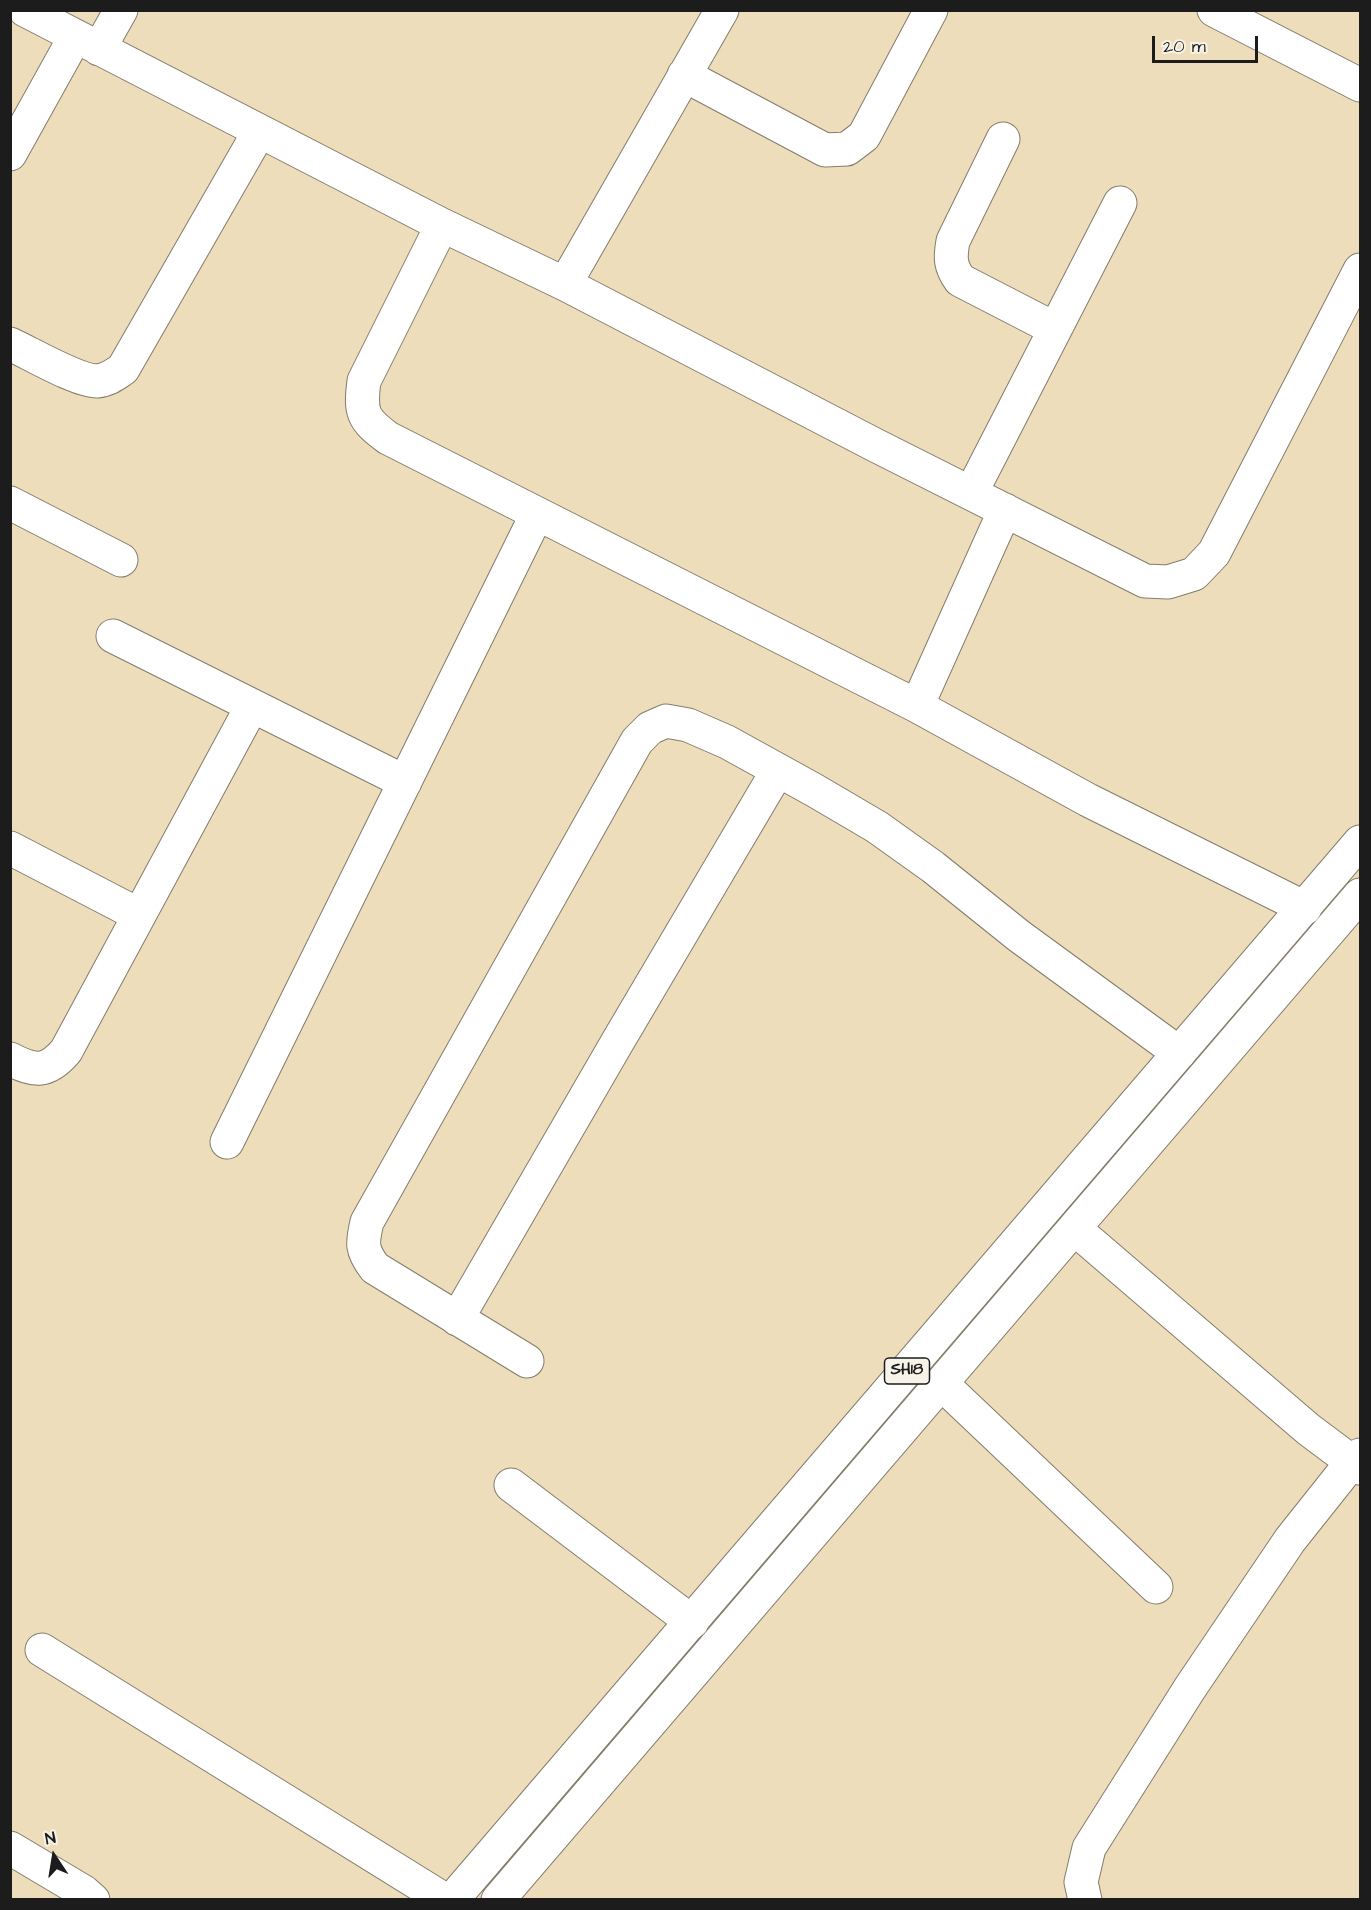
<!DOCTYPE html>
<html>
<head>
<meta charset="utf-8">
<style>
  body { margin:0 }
  #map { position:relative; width:1371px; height:1910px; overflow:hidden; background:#edddbb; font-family:"Architects Daughter",sans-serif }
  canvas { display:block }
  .frame { position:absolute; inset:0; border:12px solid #1c1c1c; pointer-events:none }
  .north { position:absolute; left:24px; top:1826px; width:60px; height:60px; -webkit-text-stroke:4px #f7f3e8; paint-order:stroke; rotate:348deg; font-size:16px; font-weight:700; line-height:24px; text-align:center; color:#1c1c1c }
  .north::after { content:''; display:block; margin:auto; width:21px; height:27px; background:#1c1c1c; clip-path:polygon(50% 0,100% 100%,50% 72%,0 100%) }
  .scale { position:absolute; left:1152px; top:36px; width:106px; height:27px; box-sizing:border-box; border:3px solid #1c1c1c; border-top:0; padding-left:8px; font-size:18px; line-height:21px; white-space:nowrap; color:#1c1c1c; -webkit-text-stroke:4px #f7f3e8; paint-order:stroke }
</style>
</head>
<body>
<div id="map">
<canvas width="1371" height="1910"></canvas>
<div class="frame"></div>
<div class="north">N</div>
<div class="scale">20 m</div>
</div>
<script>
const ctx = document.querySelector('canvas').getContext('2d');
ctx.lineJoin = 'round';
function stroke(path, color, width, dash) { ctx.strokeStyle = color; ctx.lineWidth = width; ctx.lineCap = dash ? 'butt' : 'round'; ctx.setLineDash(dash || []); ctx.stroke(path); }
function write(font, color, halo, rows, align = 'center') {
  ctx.font = font + ' "Architects Daughter",sans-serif'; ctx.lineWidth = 4.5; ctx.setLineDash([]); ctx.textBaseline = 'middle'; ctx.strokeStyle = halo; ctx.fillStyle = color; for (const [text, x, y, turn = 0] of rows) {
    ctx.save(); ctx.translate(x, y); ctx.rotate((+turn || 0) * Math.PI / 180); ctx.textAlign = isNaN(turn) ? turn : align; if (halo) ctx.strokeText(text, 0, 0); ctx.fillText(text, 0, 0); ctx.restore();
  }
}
const minor = new Path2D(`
  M 25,10 L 442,225 L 565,284
  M 722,10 L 565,284 L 875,445 L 1145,581 L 1168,582 L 1194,574 L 1214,553 L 1360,270
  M 1214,10 L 1360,85
  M 99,49 L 121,10
  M 684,75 L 825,150 L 847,149 L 864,136 L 931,10
  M 1003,139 L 953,241 C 950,258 950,266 960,280 L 1055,329
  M 10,154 L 75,37
  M 442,225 L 364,381 C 360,412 362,419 388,438 L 917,706 L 1088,800 L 1305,908
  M 10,344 C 30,353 77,381 97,381 C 108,380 114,375 123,369 L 259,132
  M 971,493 L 1120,203
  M 10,503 L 121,560
  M 113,636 L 405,782
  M 917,706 L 1005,510
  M 10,848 L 139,915
  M 10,1059 C 35,1072 47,1073 66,1051 L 252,706
  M 227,1142 L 537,514
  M 1075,1229 L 1308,1429 L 1360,1468
  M 457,1319 L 618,1041 L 778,770
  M 527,1361 L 375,1268 C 361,1250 362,1243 367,1222 L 637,741 L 650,728 L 666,721 L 688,725 L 727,742 L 814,790 L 877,827 L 933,867 L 1019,936 L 1179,1053
  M 942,1384 L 1156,1587
  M 511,1485 L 692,1622
  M 42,1650 L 445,1900
  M 10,1848 L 84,1892 L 93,1900
  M 1085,1900 L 1081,1882 L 1089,1848 L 1190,1688 L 1290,1540 L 1352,1462 L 1360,1455`);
const major = new Path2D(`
  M 452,1900 L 1360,842
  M 498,1900 L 1360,895`);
const shields = [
  [907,1371,45]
];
const shieldNames = [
  ["SH18",907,1371]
];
stroke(minor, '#847c6c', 35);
stroke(major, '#847c6c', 35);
stroke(minor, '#fff', 33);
stroke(major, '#fff', 33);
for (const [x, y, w] of shields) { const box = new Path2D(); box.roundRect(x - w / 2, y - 13, w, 26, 4.5); ctx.fillStyle = '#f7f3e8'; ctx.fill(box); stroke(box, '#1c1c1c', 1.5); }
write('bold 16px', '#1c1c1c', null, shieldNames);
</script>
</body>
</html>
